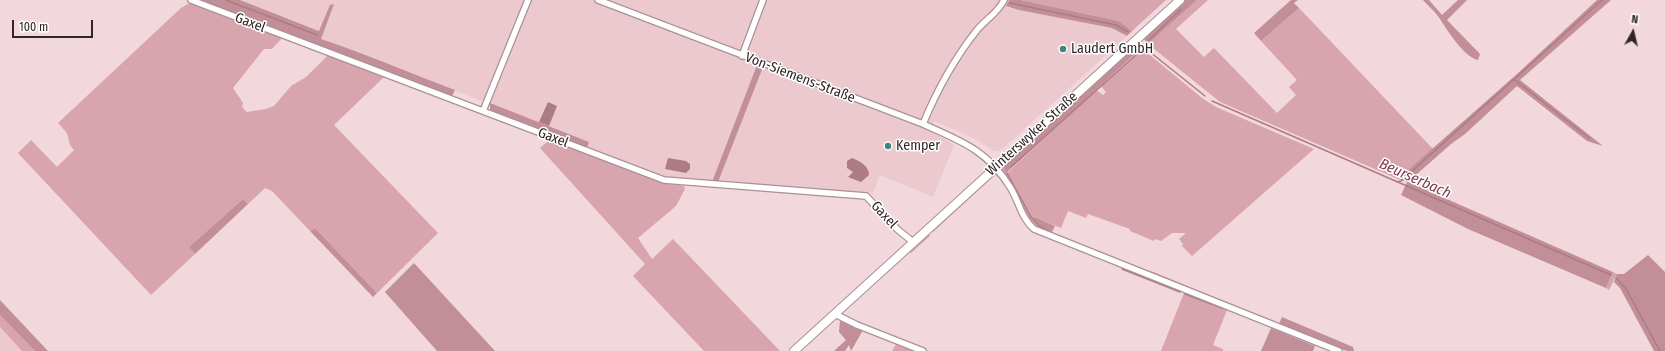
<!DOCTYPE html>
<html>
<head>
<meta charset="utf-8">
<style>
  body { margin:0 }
  #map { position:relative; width:1665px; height:351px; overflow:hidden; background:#f2d7dc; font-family:"Fira Sans Condensed",sans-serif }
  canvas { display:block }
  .north { position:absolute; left:1613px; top:12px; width:40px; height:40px; -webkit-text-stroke:3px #fff; paint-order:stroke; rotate:8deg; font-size:11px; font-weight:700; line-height:16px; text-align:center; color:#302628 }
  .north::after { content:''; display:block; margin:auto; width:14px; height:18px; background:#302628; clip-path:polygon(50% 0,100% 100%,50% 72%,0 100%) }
  .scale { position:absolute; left:12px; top:20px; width:81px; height:18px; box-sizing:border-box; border:2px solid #302628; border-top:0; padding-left:5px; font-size:12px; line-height:14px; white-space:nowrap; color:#302628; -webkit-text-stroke:3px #fff; paint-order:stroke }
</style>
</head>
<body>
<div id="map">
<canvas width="1665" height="351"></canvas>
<div class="north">N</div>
<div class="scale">100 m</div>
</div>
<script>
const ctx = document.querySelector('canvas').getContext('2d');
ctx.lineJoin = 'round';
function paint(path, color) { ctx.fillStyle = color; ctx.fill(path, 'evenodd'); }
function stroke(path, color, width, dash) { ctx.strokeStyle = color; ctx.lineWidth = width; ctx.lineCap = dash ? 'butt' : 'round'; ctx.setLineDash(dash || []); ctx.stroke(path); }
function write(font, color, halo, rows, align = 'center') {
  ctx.font = font + ' "Fira Sans Condensed",sans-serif'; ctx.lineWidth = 3; ctx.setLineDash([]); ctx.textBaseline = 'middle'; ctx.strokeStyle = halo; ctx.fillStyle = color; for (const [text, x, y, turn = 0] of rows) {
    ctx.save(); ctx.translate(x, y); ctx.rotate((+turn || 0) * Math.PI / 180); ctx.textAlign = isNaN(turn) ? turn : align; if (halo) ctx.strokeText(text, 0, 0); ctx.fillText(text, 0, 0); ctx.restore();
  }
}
const built = new Path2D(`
  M 240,0 L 1009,0 L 1006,7 L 1113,28 L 1127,36 L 1000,151 L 994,151 L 973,138 L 934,121 L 932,131 L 954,145 L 933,197 L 880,175 L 873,193 L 718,182 L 673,178 L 651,172 L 587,148 L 589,142 L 320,39 L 323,32 Z
  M 0,327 L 22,351 L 0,351 Z`);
const green = new Path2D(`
  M 1021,0 L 1166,0 L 1132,31 L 1119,21 Z
  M 1197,0 L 1208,0 L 1176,29 L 1204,57 L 1214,48 L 1277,113 L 1296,95 L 1289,87 L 1297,80 L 1261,41 L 1299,8 L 1433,149 L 1398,179 L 1220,102 L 1148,44 Z
  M 190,3 L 282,38 L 272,49 L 264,49 L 233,88 L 243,103 L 242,107 L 247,112 L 266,109 L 274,106 L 291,86 L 306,77 L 328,55 L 384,77 L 334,125 L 438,233 L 377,293 L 315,228 L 310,231 L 272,191 L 265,188 L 248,204 L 243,199 L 189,247 L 195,254 L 151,295 L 18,153 L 31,140 L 57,167 L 74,150 L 70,145 L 67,133 L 58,123 L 181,8 Z
  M 1141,50 L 1145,51 L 1202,98 L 1216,107 L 1314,149 L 1192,256 L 1182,246 L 1183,244 L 1179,239 L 1186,233 L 1172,233 L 1161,241 L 1155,239 L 1154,241 L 1130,231 L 1130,229 L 1088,214 L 1086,218 L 1068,211 L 1061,228 L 1035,217 L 1045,230 L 1052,232 L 1051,235 L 1040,231 L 1030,223 L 1001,170 L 1003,167 L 1007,173 L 1096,90 L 1103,95 L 1106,92 L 1101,86 Z
  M 553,141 L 663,183 L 684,186 L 685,189 L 676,206 L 638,238 L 652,259 L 673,239 L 780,351 L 704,351 L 633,276 L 645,264 L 540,148 L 547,142 Z
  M 994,174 L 995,175 L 933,232 L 932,228 Z
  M 928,234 L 930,236 L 911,253 L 908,251 Z
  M 1151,271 L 1279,324 L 1278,325 L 1151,275 Z
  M 1613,272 L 1617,274 L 1609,290 L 1606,288 Z
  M 1184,293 L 1227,310 L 1213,345 L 1223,349 L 1223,351 L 1161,351 Z
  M 0,315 L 35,351 L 22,351 L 0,327 Z
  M 897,343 L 916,351 L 892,351 Z`);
const forest = new Path2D(`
  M 197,0 L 240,0 L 319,31 L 330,5 L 334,4 L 321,39 C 369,55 407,72 455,90 L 452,96 Z
  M 1009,0 L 1021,0 L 1119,21 L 1132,31 L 1127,36 L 1112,28 L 1019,10 L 1006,6 Z
  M 1185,0 L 1197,0 L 1148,44 L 1143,38 Z
  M 1291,0 L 1298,0 L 1294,3 L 1299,8 L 1261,41 L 1254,33 Z
  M 1423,0 L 1429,0 L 1442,15 L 1458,0 L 1467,0 L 1447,20 L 1480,54 L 1478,60 C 1464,57 1447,30 1440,19 C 1436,12 1428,6 1423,0 Z
  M 1597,0 L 1611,0 L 1520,80 L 1603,146 L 1587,141 L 1517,86 L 1465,134 L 1451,144 L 1408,182 L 1613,272 L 1606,288 L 1468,229 L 1401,195 L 1407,182 L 1398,179 L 1517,74 Z
  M 1130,50 L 1137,52 L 1006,173 L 1004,169 L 1004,165 Z
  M 757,65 L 763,67 L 718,182 L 712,182 Z
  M 490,103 L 589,142 L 587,148 L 490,111 Z
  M 243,199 L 248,204 L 195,254 L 189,247 Z
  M 1035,217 L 1055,226 L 1052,232 C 1044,230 1040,227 1034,221 Z
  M 315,228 L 377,293 L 373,297 L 310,231 Z
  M 1648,255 L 1665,272 L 1665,351 L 1654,351 L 1620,288 L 1614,282 L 1617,274 L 1624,274 Z
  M 414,263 L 495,351 L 437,351 L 385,292 Z
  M 0,300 L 48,351 L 35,351 L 0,315 Z
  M 1282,317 L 1353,347 L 1354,351 L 1347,351 L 1279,324 Z
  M 840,321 L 863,330 L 851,351 L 849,345 L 845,351 L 834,351 L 846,340 L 839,332 Z
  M 1271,328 L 1315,346 L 1313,351 L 1261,351 Z`);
const water = new Path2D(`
  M 548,102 L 557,106 L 549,126 L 539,122 Z
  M 668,158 L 686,161 L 690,164 L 690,169 L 686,173 L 665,169 Z
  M 852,158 C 860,161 869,166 869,175 L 861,182 L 848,177 L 853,172 L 847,168 L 847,161 Z`);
const stream = new Path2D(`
  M 226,0 L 317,35
  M 1010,3 L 1116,25 L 1128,32
  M 1149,40 L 1181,9
  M 1140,44 L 1205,96
  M 1515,80 L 1589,138
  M 1212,101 L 1611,275
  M 1011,167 L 1138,53
  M 1007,173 L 1031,217 L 1038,225 L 1047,231
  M 1397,182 L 1401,181 L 1602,0
  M 1122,269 L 1180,292
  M 1616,278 L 1626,289 L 1660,351
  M 1185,294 L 1222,308`);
const street = new Path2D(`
  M 191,0 L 664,180 L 866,196 L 897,229 L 913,242
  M 598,0 L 923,124 C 961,141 987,150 1010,187 C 1019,201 1021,218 1034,229 L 1339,351
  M 742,56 L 763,0
  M 483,111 L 528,0
  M 923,124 C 937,90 954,59 977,30 C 985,20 999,12 1004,0
  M 835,314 L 857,325 L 923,351`);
const secondary = new Path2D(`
  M 794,351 L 1180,0`);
const markers = [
  [1063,49,4,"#3f867f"],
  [888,146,4,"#3f867f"]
];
const streetNames = [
  ["Gaxel",250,23,21],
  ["Von-Siemens-Straße",800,78,21],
  ["Winterswyker Straße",1032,134,-42],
  ["Gaxel",553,138,21],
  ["Gaxel",884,215,47]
];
const poiNames = [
  ["Laudert GmbH",1071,49],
  ["Kemper",896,146]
];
const waterNames = [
  ["Beurserbach",1415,179,24]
];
paint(built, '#ecc9cf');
paint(green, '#d8a4ad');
paint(forest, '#c28e97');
paint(water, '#ad7b84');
stroke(stream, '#ad7b84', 1.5);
stroke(street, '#aa9195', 8);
stroke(secondary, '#aa9195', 10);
stroke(street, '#fff', 5.5);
stroke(secondary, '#fff', 8);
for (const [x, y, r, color] of markers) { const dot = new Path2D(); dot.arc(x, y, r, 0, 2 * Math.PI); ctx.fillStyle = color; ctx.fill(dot); stroke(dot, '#fff', 1.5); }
write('14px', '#302628', '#fff', streetNames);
write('14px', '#302628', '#fff', poiNames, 'left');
write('italic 15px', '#7f3c4c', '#fff', waterNames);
</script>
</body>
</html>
